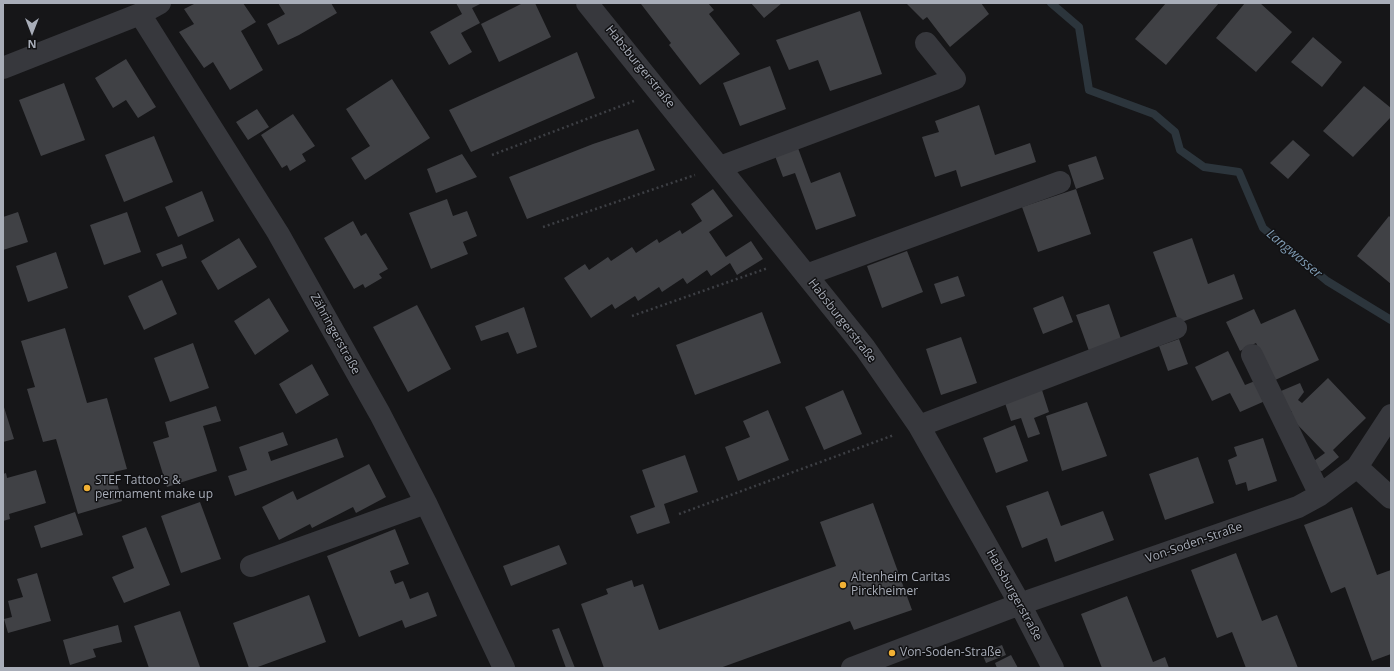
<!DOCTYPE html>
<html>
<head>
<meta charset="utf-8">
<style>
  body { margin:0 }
  #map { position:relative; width:1394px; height:671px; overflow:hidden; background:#161618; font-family:"Open Sans",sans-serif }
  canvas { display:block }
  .frame { position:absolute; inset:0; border:4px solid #a8adb8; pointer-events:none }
  .north { position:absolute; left:12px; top:12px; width:40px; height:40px; -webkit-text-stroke:3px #111113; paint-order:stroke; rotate:180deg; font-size:11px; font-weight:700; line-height:16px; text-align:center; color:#a8adb8 }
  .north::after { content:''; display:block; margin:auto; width:14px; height:18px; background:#a8adb8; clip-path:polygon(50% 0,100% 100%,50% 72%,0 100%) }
</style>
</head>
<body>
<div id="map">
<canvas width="1394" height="671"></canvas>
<div class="frame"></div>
<div class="north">N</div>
</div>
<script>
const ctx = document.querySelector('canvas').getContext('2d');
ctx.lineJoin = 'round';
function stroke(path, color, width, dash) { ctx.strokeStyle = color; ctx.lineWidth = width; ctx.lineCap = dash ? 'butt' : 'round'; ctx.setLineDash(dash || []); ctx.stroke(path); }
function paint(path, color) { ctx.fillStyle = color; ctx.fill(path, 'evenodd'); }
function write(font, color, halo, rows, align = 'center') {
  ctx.font = font + ' "Open Sans",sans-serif'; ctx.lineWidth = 3; ctx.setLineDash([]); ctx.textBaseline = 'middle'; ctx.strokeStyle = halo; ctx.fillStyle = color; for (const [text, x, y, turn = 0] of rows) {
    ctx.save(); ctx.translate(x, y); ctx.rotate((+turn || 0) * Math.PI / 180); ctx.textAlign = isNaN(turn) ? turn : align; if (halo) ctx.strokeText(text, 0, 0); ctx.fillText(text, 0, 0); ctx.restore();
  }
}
const stream = new Path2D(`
  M 1051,3 L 1079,27 L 1089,90 L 1154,114 L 1175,132 L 1180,150 L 1204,167 L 1239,172 L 1263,228 L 1327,281 L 1391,320`);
const building = new Path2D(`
  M 196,3 L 243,3 L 256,22 L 241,31 L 263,70 L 230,90 L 213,62 L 204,68 L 179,32 L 194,24 L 184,9 Z
  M 278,3 L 331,3 L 337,13 L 299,35 L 278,45 L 267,24 L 285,14 Z
  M 456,3 L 482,3 L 472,8 L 480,23 L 461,33 L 472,52 L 449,65 L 430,32 L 462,14 Z
  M 523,3 L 535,3 L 551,37 L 499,62 L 481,24 Z
  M 643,3 L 708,3 L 714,10 L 709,14 L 740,54 L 700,85 L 669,45 L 671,43 L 641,4 Z
  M 751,3 L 782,3 L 764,18 Z
  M 906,3 L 981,3 L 989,14 L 950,47 L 927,17 L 923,20 Z
  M 1166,3 L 1219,3 L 1166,65 L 1135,39 Z
  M 1245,3 L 1260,3 L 1292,32 L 1256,72 L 1216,38 Z
  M 860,11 L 882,74 L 830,91 L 818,60 L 789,70 L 776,40 Z
  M 1313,37 L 1342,62 L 1322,87 L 1291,62 Z
  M 577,52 L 595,98 L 471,152 L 449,110 Z
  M 126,59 L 156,107 L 138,118 L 126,100 L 113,108 L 95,78 Z
  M 770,66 L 786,109 L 740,126 L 723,83 Z
  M 392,79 L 430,138 L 365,180 L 351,158 L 370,146 L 346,109 Z
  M 64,83 L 85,140 L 41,156 L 19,100 Z
  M 1364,86 L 1391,108 L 1391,117 L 1353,157 L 1323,131 Z
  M 979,105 L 995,155 L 1030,143 L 1036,162 L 961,187 L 956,170 L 935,177 L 922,137 L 939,132 L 935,121 Z
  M 257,109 L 269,127 L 248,140 L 236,122 Z
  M 293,114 L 315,146 L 302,154 L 306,161 L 290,171 L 287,165 L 282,168 L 261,135 Z
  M 638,129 L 655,170 L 527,219 L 509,177 L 593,144 Z
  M 154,136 L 173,182 L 124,202 L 105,155 Z
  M 1293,140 L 1310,155 L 1288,179 L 1270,163 Z
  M 798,148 L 811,183 L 840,172 L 856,216 L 816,230 L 795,173 L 783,177 L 775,156 Z
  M 462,154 L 477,177 L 436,193 L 427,169 Z
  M 1096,156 L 1104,179 L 1076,189 L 1068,165 Z
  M 713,189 L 733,216 L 709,232 L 726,257 L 751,241 L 763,259 L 737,275 L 730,263 L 711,276 L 707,270 L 687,284 L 683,278 L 662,292 L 659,287 L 638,301 L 635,296 L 615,309 L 612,304 L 591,318 L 564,278 L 585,264 L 589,270 L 608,257 L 611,261 L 632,247 L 636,253 L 657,239 L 659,243 L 680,230 L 682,234 L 702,221 L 691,204 Z
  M 1076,189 L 1091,234 L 1038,252 L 1022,207 Z
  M 202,191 L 214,221 L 178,237 L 165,207 Z
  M 447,199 L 453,216 L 467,211 L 477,236 L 463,242 L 468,254 L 431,269 L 409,213 Z
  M 18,212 L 28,242 L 3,250 L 3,217 Z
  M 127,212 L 141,252 L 104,265 L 90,225 Z
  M 1389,216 L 1391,218 L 1391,284 L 1357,256 Z
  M 353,221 L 361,236 L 366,233 L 388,269 L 379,274 L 382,278 L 365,288 L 363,284 L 354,289 L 324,238 Z
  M 239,238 L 257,267 L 218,290 L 201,261 Z
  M 1192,238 L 1208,284 L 1234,274 L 1243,299 L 1179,323 L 1153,252 Z
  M 182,244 L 187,258 L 162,267 L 156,254 Z
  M 907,251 L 923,292 L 882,308 L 867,266 Z
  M 56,252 L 68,288 L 28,302 L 16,266 Z
  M 958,276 L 965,296 L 941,304 L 934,284 Z
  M 162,280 L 177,314 L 144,330 L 128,296 Z
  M 1063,296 L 1073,322 L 1043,334 L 1033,308 Z
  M 269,298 L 289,331 L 255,355 L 234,321 Z
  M 1109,304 L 1121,339 L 1089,351 L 1076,315 Z
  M 417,305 L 451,369 L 408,392 L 373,327 Z
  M 524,307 L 537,347 L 517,354 L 508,332 L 481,341 L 475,326 Z
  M 1254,309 L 1261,324 L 1295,309 L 1319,360 L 1273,381 L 1256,343 L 1240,351 L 1226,322 Z
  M 762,312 L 781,363 L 695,395 L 676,345 Z
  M 65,328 L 87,403 L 107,398 L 127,469 L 114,472 L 122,501 L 78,514 L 56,439 L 43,442 L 27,389 L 35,387 L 21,341 Z
  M 961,337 L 977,383 L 941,395 L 926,349 Z
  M 1179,339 L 1188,364 L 1168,371 L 1159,346 Z
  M 193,343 L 209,388 L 170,402 L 154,358 Z
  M 1228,351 L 1245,385 L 1255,381 L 1265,401 L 1240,412 L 1230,393 L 1212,401 L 1195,367 Z
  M 312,364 L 329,395 L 296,414 L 279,384 Z
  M 1328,378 L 1366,418 L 1333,450 L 1339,457 L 1322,471 L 1314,470 L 1311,463 L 1325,453 L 1289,416 L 1292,412 L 1279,399 L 1281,391 L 1300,383 L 1304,392 L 1298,400 L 1302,403 Z
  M 843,390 L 862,434 L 824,450 L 805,407 Z
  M 1042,390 L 1049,412 L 1034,418 L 1040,434 L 1028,438 L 1021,418 L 1011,421 L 1005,403 Z
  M 1087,402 L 1107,456 L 1062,471 L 1046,416 Z
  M 3,404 L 14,439 L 3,442 Z
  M 216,406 L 221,421 L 203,426 L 217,471 L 167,487 L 153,442 L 169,437 L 165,422 Z
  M 768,410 L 789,460 L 738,481 L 725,447 L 750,437 L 743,421 Z
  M 1015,425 L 1028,461 L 996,473 L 983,438 Z
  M 283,432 L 288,445 L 268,452 L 271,461 L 337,438 L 344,457 L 235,496 L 228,476 L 247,470 L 239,447 Z
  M 1263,438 L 1277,481 L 1248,491 L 1246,482 L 1236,485 L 1228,460 L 1237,456 L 1234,447 Z
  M 685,455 L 698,492 L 664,504 L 670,523 L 637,534 L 630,516 L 655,507 L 642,470 Z
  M 1198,457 L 1214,503 L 1165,520 L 1149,474 Z
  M 369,464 L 386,497 L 356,513 L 353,507 L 312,528 L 310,524 L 279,540 L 262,507 L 293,491 L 297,500 Z
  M 36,470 L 46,503 L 9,514 L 10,519 L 3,521 L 3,474 L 6,473 L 7,478 Z
  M 1048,491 L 1061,526 L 1103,511 L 1114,540 L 1055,562 L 1047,538 L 1022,548 L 1006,506 Z
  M 200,502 L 221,559 L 181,573 L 161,516 Z
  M 873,503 L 912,610 L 854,630 L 850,621 L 720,668 L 604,668 L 581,604 L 608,594 L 606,589 L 632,580 L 634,587 L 643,584 L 659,630 L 836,566 L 820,522 Z
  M 1352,507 L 1377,575 L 1391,570 L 1391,654 L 1372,661 L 1345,587 L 1331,593 L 1304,525 Z
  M 75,512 L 83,535 L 41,548 L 34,526 Z
  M 146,527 L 170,585 L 124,603 L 112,577 L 134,568 L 122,536 Z
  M 395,529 L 409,564 L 390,571 L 395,584 L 403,581 L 410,599 L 428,592 L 437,616 L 405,628 L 402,620 L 359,637 L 327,556 Z
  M 559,545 L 567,564 L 511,586 L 503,566 Z
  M 1236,553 L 1262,621 L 1277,615 L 1298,668 L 1246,668 L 1232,632 L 1217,638 L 1191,570 Z
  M 37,573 L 51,621 L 8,633 L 4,619 L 12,617 L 8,601 L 23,597 L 17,579 Z
  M 309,595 L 326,642 L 255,668 L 249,668 L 233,623 Z
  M 1127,596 L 1153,662 L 1165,657 L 1169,668 L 1102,668 L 1081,614 Z
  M 180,611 L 200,667 L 197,668 L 149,668 L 134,626 Z
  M 118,625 L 122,642 L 93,649 L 96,657 L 70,665 L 63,640 Z
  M 559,628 L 575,668 L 566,668 L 552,630 Z
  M 1002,645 L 1006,655 L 986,663 L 982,653 Z
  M 1011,655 L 1018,668 L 997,668 L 995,663 Z`);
const path = new Path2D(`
  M 492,155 L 634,101
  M 543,227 L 695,175
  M 632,316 L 768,268
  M 679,514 L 894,435`);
const minor = new Path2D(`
  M 587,3 L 865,348 L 919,426 L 1020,604 L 1053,668
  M 140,14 L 278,233 L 380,414 L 426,503 L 504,668
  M 3,68 L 140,14 L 160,3
  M 720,167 L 955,79 L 926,43
  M 806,275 L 1060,182
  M 1252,355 L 1320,495
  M 919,426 L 1176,328
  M 1357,467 L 1391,498
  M 251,566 L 426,503
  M 852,668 L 1020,604 L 1298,507 L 1320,495 L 1357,467 L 1391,415`);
const markers = [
  [87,488,4,"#f2b134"],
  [843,585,4,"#f2b134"],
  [892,653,4,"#f2b134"]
];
const streetNames = [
  ["Habsburgerstraße",640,67,51],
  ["Habsburgerstraße",842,321,52],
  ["Zähringerstraße",335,334,61],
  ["Von-Soden-Straße",1194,543,-19],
  ["Habsburgerstraße",1014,595,61]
];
const poiNames = [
  ["STEF Tattoo's &",95,481],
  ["permament make up",95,495],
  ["Altenheim Caritas",851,578],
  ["Pirckheimer",851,592],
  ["Von-Soden-Straße",900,653]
];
const waterNames = [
  ["Langwasser",1294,254,40]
];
stroke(stream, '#2c353c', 8);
paint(building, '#404145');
stroke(path, '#3d3f44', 2.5, [2, 3]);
stroke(minor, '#37383d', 22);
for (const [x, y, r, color] of markers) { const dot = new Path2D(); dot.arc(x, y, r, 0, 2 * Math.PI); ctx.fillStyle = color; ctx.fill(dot); stroke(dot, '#111113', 1.5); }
write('12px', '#a8adb8', '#111113', streetNames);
write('12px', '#a8adb8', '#111113', poiNames, 'left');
write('italic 13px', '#7f9bb3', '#111113', waterNames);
</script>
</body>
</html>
